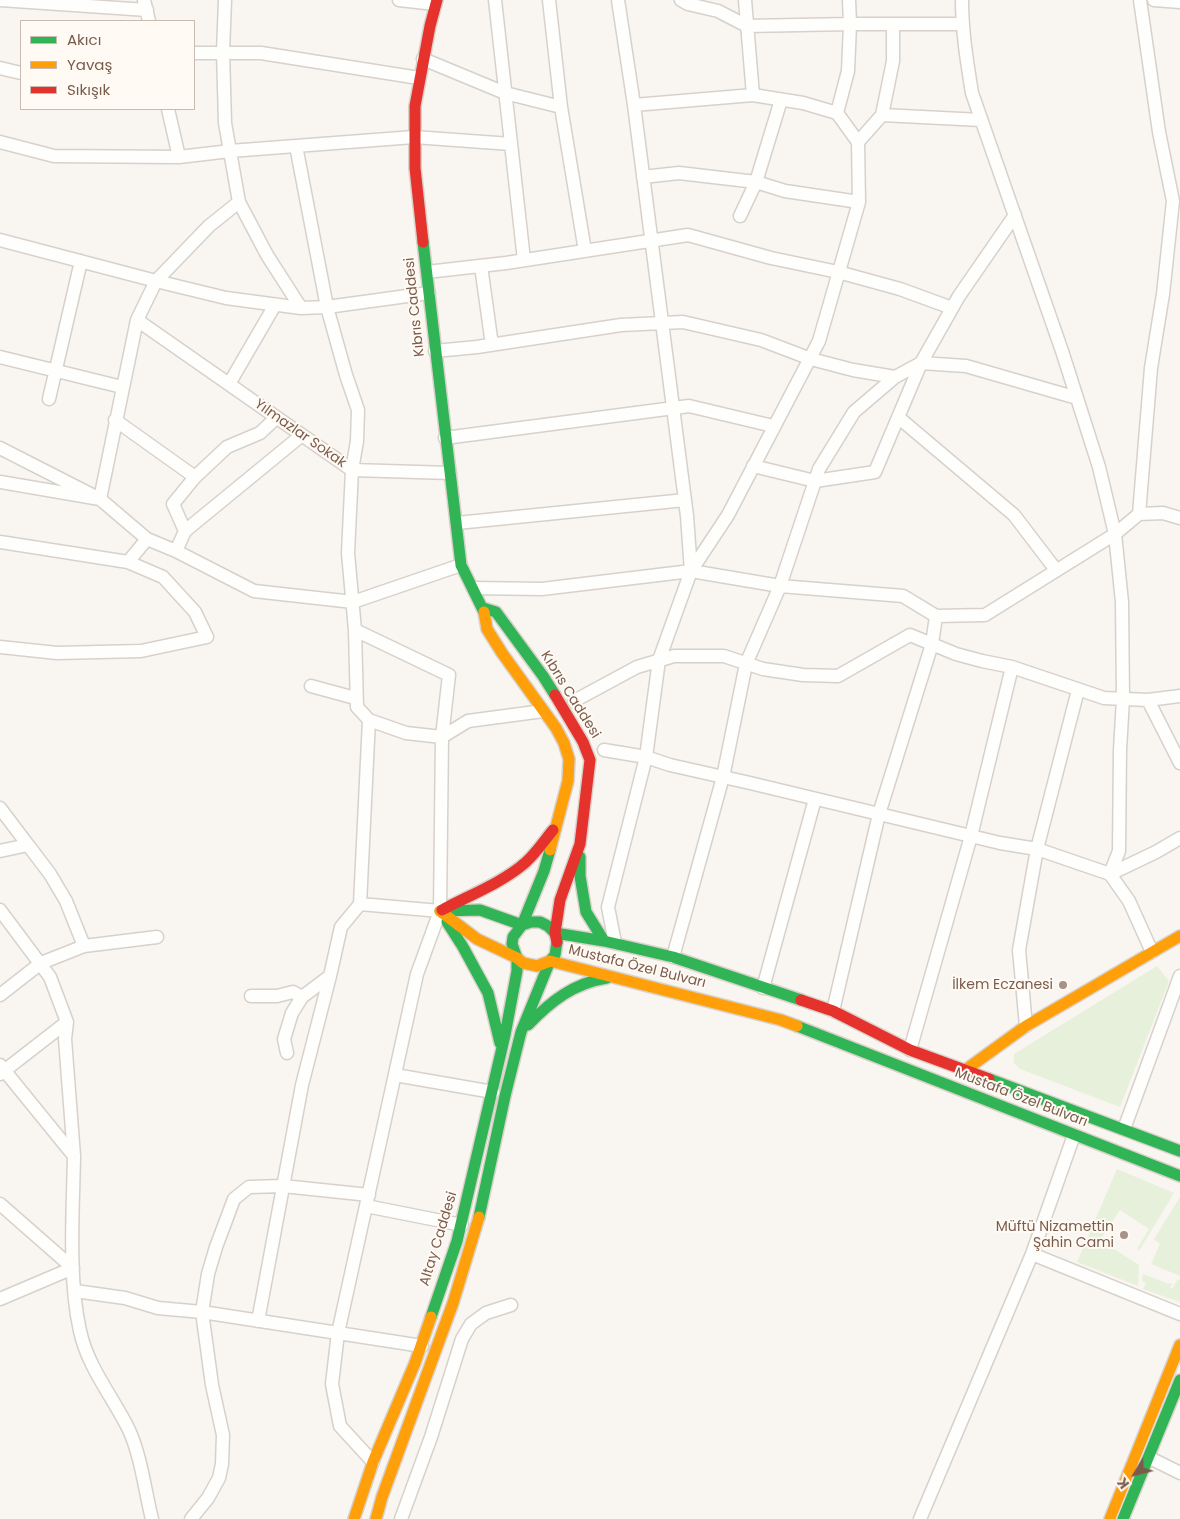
<!DOCTYPE html>
<html>
<head>
<meta charset="utf-8">
<style>
  body { margin:0 }
  #map { position:relative; width:1180px; height:1519px; overflow:hidden; background:#f9f5f0; font-family:Poppins,sans-serif }
  canvas { display:block }
  .legend { position:absolute; left:20px; top:20px; width:175px; height:90px; box-sizing:border-box; background:#fffaf3; border:1px solid #cabbb1; margin:0; padding:6px 9px; list-style:none; font-size:15px; color:#7a5c4d }
  .legend li { display:flex; align-items:center; gap:10px; height:25px }
  .legend b { width:25px; border:1px solid #cabbb1 }
  .north { position:absolute; left:1110px; top:1449px; width:50px; height:50px; -webkit-text-stroke:4px #fffaf3; paint-order:stroke; rotate:233deg; font-size:14px; font-weight:700; line-height:20px; text-align:center; color:#7a5c4d }
  .north::after { content:''; display:block; margin:auto; width:18px; height:22px; background:#7a5c4d; clip-path:polygon(50% 0,100% 100%,50% 72%,0 100%) }
</style>
</head>
<body>
<div id="map">
<canvas width="1180" height="1519"></canvas>
<ul class="legend">
<li><b style="height:6px;background:#30b455"></b>Akıcı</li>
<li><b style="height:6px;background:#ff9f0a"></b>Yavaş</li>
<li><b style="height:6px;background:#e5322d"></b>Sıkışık</li>
</ul>
<div class="north">K</div>
</div>
<script>
const ctx = document.querySelector('canvas').getContext('2d');
ctx.lineJoin = 'round';
function paint(path, color) { ctx.fillStyle = color; ctx.fill(path, 'evenodd'); }
function stroke(path, color, width, dash) { ctx.strokeStyle = color; ctx.lineWidth = width; ctx.lineCap = dash ? 'butt' : 'round'; ctx.setLineDash(dash || []); ctx.stroke(path); }
function write(font, color, halo, rows, align = 'center') {
  ctx.font = font + ' Poppins,sans-serif'; ctx.lineWidth = 4; ctx.setLineDash([]); ctx.textBaseline = 'middle'; ctx.strokeStyle = halo; ctx.fillStyle = color; for (const [text, x, y, turn = 0] of rows) {
    ctx.save(); ctx.translate(x, y); ctx.rotate((+turn || 0) * Math.PI / 180); ctx.textAlign = isNaN(turn) ? turn : align; if (halo) ctx.strokeText(text, 0, 0); ctx.fillText(text, 0, 0); ctx.restore();
  }
}
const green = new Path2D(`
  M 1157,966 L 1169,981 L 1120,1107 L 1020,1069 L 1014,1063 L 1014,1054 Z
  M 1117,1169 L 1174,1193 L 1139,1251 L 1137,1249 L 1149,1229 L 1120,1210 L 1100,1240 L 1139,1265 L 1138,1286 L 1077,1262 Z
  M 1180,1197 L 1180,1276 L 1151,1264 L 1160,1244 L 1154,1239 Z
  M 1143,1274 L 1169,1284 L 1173,1283 L 1170,1287 L 1172,1289 L 1178,1279 L 1180,1280 L 1180,1302 L 1143,1289 L 1146,1283 L 1142,1281 Z`);
const street = new Path2D(`
  M 0,0 L 147,10
  M 144,0 L 149,21
  M 399,0 L 435,4
  M 495,0 L 524,260
  M 549,0 L 561,107
  M 618,0 L 634,105 L 753,95 L 803,103 L 837,113 L 858,142 L 882,115 L 981,120
  M 681,0 L 688,4 L 718,11 L 747,26 L 850,24 L 849,0
  M 745,0 L 753,95
  M 1154,0 L 1180,2
  M 893,24 L 962,24
  M 194,53 L 261,53 L 419,78
  M 423,59 L 505,93 L 561,107 L 585,251
  M 0,68 L 21,73
  M 634,105 L 687,516 L 691,571 L 728,515 L 819,341 L 859,202 L 858,142
  M 837,113 L 848,71 L 850,24 L 893,24 L 893,61 L 882,115
  M 0,142 L 54,156 L 179,157 L 168,109
  M 296,146 L 327,307 L 346,375 L 358,410 L 357,441 L 352,470 L 450,473
  M 179,157 L 230,151 L 414,137 L 511,144
  M 643,177 L 679,173 L 756,182 L 785,191 L 859,202
  M 239,202 L 267,255 L 301,308
  M 1015,215 L 959,296 L 921,363 L 966,366 L 1077,398
  M 740,216 L 756,182 L 781,100
  M 0,240 L 156,281 L 226,298 L 301,308 L 327,307 L 429,293
  M 481,266 L 492,345
  M 427,272 L 506,263 L 688,235 L 771,258 L 838,272 L 900,289 L 952,308
  M 137,320 L 156,281 L 209,226 L 239,202 L 225,123 L 223,52 L 225,0
  M 435,351 L 477,347 L 621,325 L 683,322 L 761,340 L 811,359 L 853,370 L 895,377 L 921,363 L 875,472 L 815,481 L 753,466
  M 0,357 L 122,387
  M 229,384 L 275,305
  M 49,399 L 81,261
  M 898,417 L 1014,515 L 1056,570
  M 115,420 L 195,477
  M 445,438 L 689,406 L 773,426
  M 0,448 L 100,499 L 137,320 L 352,470 L 348,553 L 355,630 L 449,675 L 442,737 L 468,721 L 543,711
  M 0,482 L 100,499 L 147,539 L 128,562 L 0,542
  M 1139,514 L 1151,368 L 1163,294 L 1173,201 L 1159,132 L 1140,0
  M 457,523 L 685,500
  M 185,531 L 173,504 L 195,477 L 227,447 L 260,433 L 276,418
  M 147,539 L 176,551 L 254,591 L 353,602 L 461,565
  M 176,551 L 185,531 L 302,435
  M 473,588 L 542,589 L 691,571 L 780,586 L 903,596 L 936,616 L 932,644 L 879,814 L 833,1011
  M 936,616 L 985,615 L 1115,534 L 1099,467 L 1062,351 L 972,93 C 967,62 962,32 962,0
  M 355,630 L 357,707 L 369,720 L 406,733 L 442,737 L 440,911 L 417,974 L 338,1333 L 332,1384 L 340,1426 L 373,1462
  M 0,647 L 57,653 L 141,651 L 207,637 L 195,612 L 163,577 L 128,562
  M 311,686 L 355,698
  M 1148,700 L 1180,696
  M 574,701 L 637,667 L 674,656 L 724,656 L 763,669 L 803,675 L 838,676 L 910,635 L 956,654 L 982,661 L 1012,667 L 1104,698 L 1148,700 L 1180,763
  M 604,750 L 646,757 L 670,765 L 750,783 L 1000,843 L 1037,849 L 1110,874 L 1119,851 L 1120,750 L 1123,699 L 1122,602 L 1115,534 L 1139,514 L 1163,513 L 1180,518
  M 0,808 L 28,845
  M 0,851 L 28,845 L 50,874 L 66,901 L 84,946 L 41,963 L 0,995
  M 360,904 L 369,720
  M 0,910 L 50,977 L 67,1022 L 65,1039 L 74,1156 L 0,1065
  M 615,943 L 608,907 L 646,757 L 659,660 L 691,571
  M 84,946 L 157,937
  M 1152,952 L 1129,901 L 1110,874 L 1156,852 L 1180,838
  M 673,957 L 723,777 L 746,664 L 780,586 L 819,469 L 854,412 L 895,377
  M 763,988 L 815,799
  M 251,996 L 277,996 L 293,992 L 302,997
  M 1026,1026 L 1019,950 L 1037,849 L 1078,690
  M 910,1050 L 971,836 L 1012,667
  M 287,1053 L 284,1039 L 292,1013 L 302,997 L 330,976
  M 0,1074 L 67,1022
  M 395,1075 L 493,1092
  M 1124,1129 L 1180,976
  M 74,1156 C 73,1211 68,1278 80,1331 C 88,1368 113,1397 129,1430 C 141,1456 145,1491 152,1519
  M 0,1204 L 73,1268 L 0,1299
  M 366,1206 L 462,1225
  M 1032,1254 L 1180,1314
  M 75,1291 L 125,1298 L 158,1308 L 202,1312 L 422,1346
  M 258,1321 L 302,1085 L 330,976 L 341,927 L 360,904 L 440,911
  M 1150,1458 L 1180,1473
  M 191,1519 L 208,1498 L 219,1478 L 222,1464 L 223,1435 L 212,1385 L 202,1312 L 208,1274 L 216,1247 L 234,1199 L 249,1187 L 283,1186 L 369,1195
  M 401,1519 L 431,1437 L 462,1339 L 471,1324 L 486,1313 L 511,1305
  M 920,1519 L 1032,1254 L 1074,1135`);
const fast = new Path2D(`
  M 423,242 L 461,565 L 484,612
  M 483,608 L 496,612 L 543,676 L 555,695
  M 580,857 L 580,876 L 586,912 L 604,941
  M 440,911 L 480,910 L 522,925 L 531,922 L 540,922 L 548,926 L 555,933 L 604,941 L 673,957 L 801,1000
  M 447,922 L 463,947 L 488,993 L 500,1043
  M 528,1025 C 551,1001 574,983 607,978
  M 797,1026 L 1180,1176
  M 989,1079 L 1180,1151
  M 479,1217 L 505,1096 L 521,1032 L 550,961 L 555,955 L 557,942
  M 431,1317 L 457,1241 L 505,1035 L 517,971 L 517,958 L 512,944 L 513,937 L 522,925 L 544,871 L 550,850
  M 1123,1519 L 1180,1380`);
const slow = new Path2D(`
  M 484,612 L 487,629 L 502,653 L 556,728 L 564,743 L 569,759 L 568,781 L 550,850
  M 440,911 L 477,939 L 517,958 L 523,963 L 537,966 L 550,961 L 781,1020 L 797,1026
  M 964,1071 L 1026,1026 L 1180,936
  M 354,1519 L 373,1462 L 415,1363 L 431,1317
  M 376,1519 L 382,1497 L 453,1303 L 479,1217
  M 1110,1519 L 1180,1345`);
const jam = new Path2D(`
  M 423,242 L 415,168 L 415,106 L 430,26 L 437,0
  M 555,695 L 583,742 L 590,760 L 580,844 L 560,900 L 555,933 L 557,942
  M 442,910 C 468,896 504,882 526,862 C 536,853 544,841 553,830
  M 801,1000 L 833,1011 L 910,1050 L 989,1079`);
const tram = new Path2D(`
  M 1116,1519 L 1180,1361`);
const markers = [
  [1063,985,5,"#a69286"],
  [1124,1235,5,"#a69286"]
];
const streetNames = [
  ["Kıbrıs Caddesi",415,307,-96],
  ["Yılmazlar Sokak",300,434,35],
  ["Kıbrıs Caddesi",570,695,58],
  ["Mustafa Özel Bulvarı",637,967,14],
  ["Mustafa Özel Bulvarı",1021,1098,21],
  ["Altay Caddesi",439,1239,-73]
];
const poiNames = [
  ["İlkem Eczanesi",1053,985],
  ["Müftü Nizamettin",1114,1227],
  ["Şahin Cami",1114,1243]
];
paint(green, '#e7f0db');
stroke(street, '#d7d1cb', 15);
stroke(fast, '#d9d2cb', 14);
stroke(slow, '#d9d2cb', 14);
stroke(jam, '#d9d2cb', 14);
stroke(street, '#fefefd', 12);
stroke(fast, '#30b455', 11);
stroke(slow, '#ff9f0a', 11);
stroke(jam, '#e5322d', 11);
stroke(tram, '#e6e3e7', 1);
for (const [x, y, r, color] of markers) { const dot = new Path2D(); dot.arc(x, y, r, 0, 2 * Math.PI); ctx.fillStyle = color; ctx.fill(dot); stroke(dot, '#fffaf3', 2); }
write('14px', '#7a5c4d', '#fffaf3', streetNames);
write('14px', '#7a5c4d', '#fffaf3', poiNames, 'right');
</script>
</body>
</html>
